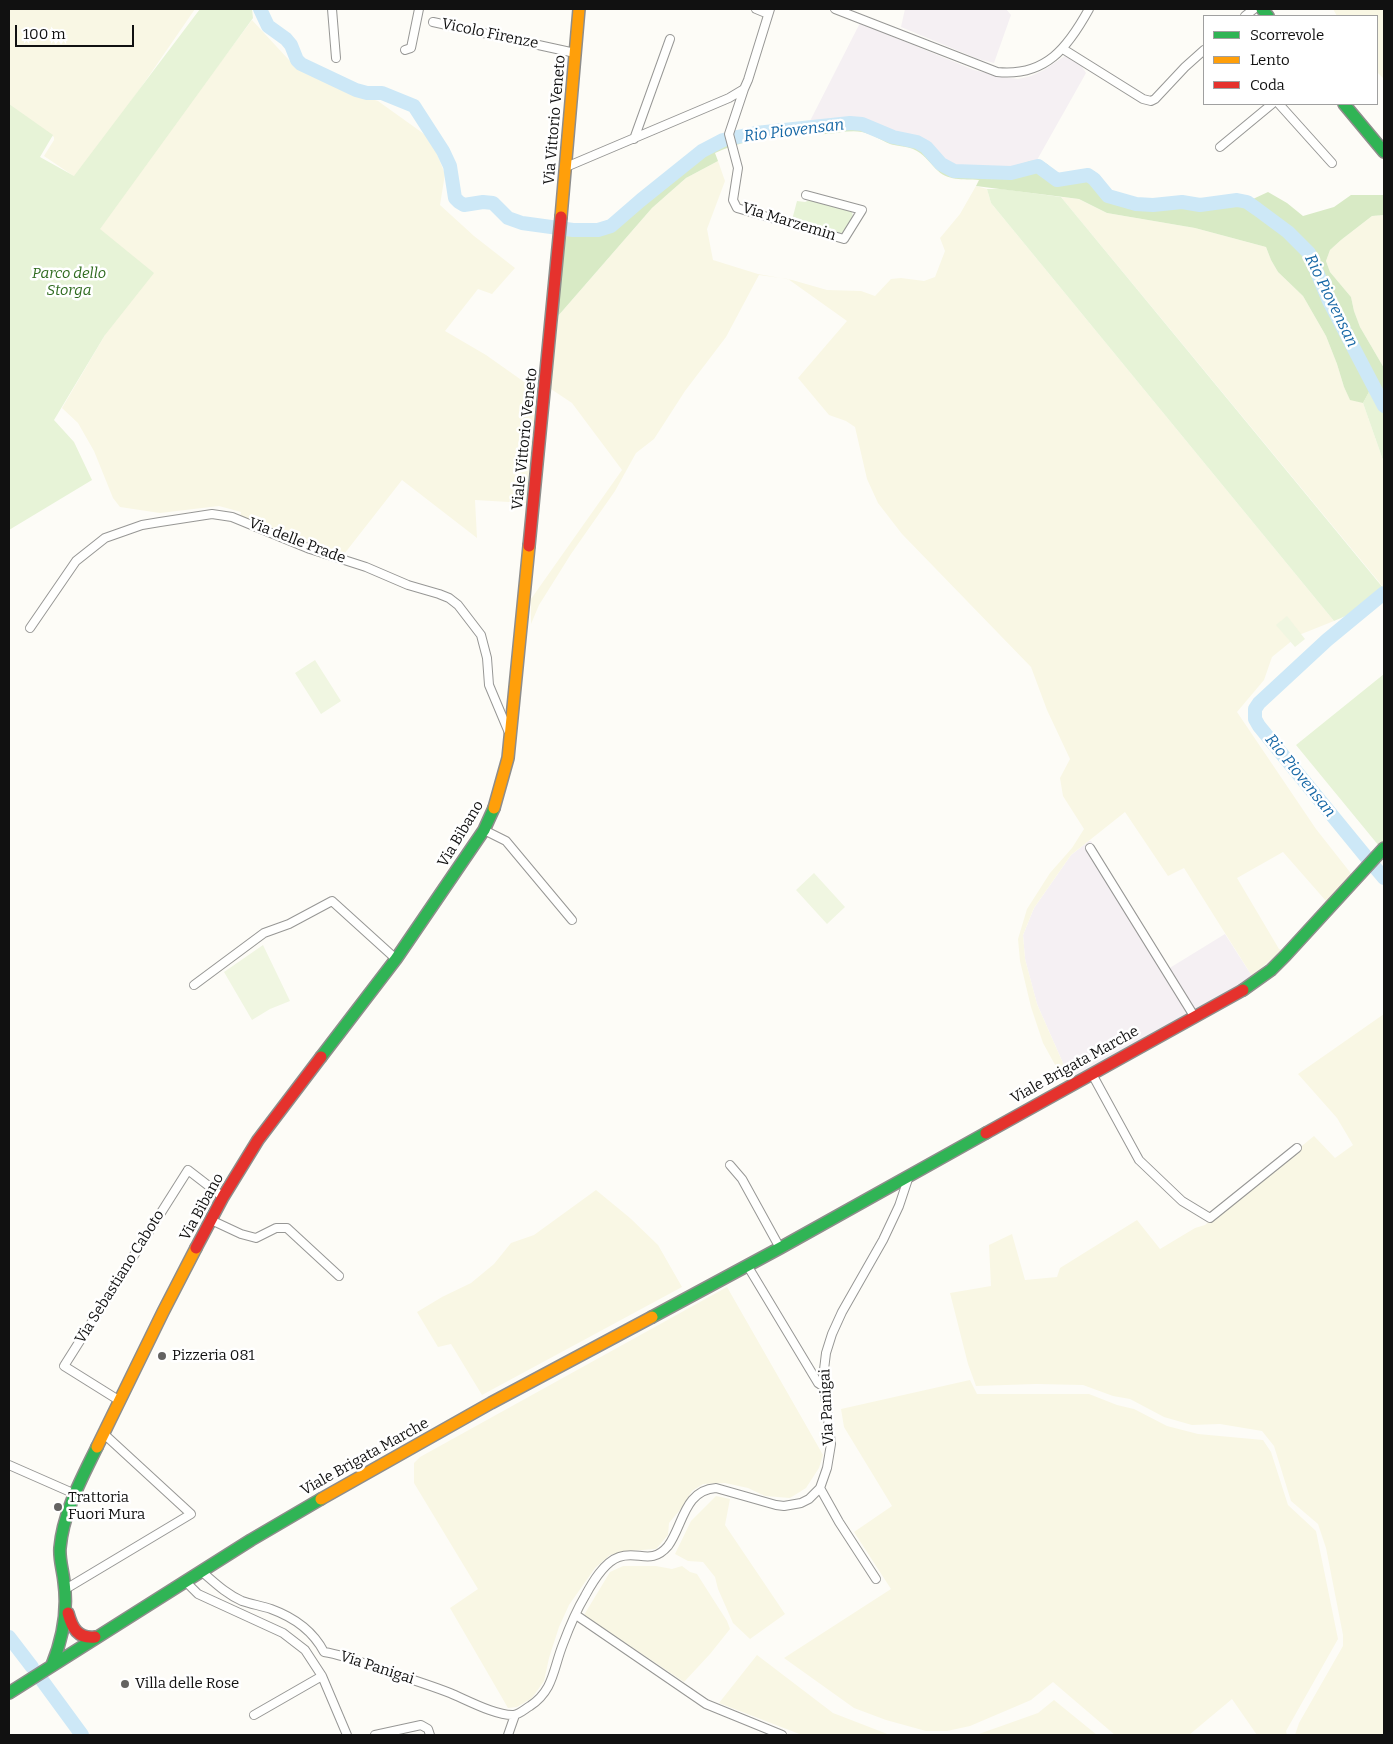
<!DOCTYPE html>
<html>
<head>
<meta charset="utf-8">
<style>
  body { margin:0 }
  #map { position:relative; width:1393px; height:1744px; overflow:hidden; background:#fdfcf7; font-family:Bitter,serif }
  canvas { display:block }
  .frame { position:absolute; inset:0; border:10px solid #111; pointer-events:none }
  .legend { position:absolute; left:1203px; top:15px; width:175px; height:90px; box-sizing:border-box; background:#fff; border:1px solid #a0a0a0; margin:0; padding:6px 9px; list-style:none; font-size:15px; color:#111 }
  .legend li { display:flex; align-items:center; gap:10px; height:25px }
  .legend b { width:25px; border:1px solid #a0a0a0 }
  .scale { position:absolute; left:15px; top:25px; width:119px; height:22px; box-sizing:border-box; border:2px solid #111; border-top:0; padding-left:6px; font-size:15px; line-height:18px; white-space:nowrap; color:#111; -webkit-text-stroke:4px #fff; paint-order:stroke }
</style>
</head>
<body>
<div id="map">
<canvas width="1393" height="1744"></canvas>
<div class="frame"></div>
<ul class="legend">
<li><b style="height:6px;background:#30b455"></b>Scorrevole</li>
<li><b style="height:6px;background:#ff9f0a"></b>Lento</li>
<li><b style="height:6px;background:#e5322d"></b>Coda</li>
</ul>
<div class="scale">100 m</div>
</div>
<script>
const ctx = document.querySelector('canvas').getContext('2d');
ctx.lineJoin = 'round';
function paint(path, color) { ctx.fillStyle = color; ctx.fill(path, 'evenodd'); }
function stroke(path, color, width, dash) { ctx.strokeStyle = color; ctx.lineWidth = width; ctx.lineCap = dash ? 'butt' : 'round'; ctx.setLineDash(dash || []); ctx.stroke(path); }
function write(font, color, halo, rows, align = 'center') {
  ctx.font = font + ' Bitter,serif'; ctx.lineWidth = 5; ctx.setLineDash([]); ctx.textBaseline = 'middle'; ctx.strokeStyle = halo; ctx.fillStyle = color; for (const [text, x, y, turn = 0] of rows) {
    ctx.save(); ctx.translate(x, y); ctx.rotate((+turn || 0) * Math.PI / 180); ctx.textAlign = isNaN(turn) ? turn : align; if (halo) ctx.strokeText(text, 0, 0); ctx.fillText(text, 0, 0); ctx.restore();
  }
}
const industrial = new Path2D(`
  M 905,9 L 1006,9 L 1011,15 L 994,63 L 978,59 L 901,27 Z
  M 860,23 L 974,70 L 1004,77 L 1018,79 L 1031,76 L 1044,70 L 1072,51 L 1086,73 L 1037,160 L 1009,168 L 955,166 L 944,159 L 929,143 L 918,137 L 895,132 L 876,123 L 810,121 Z
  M 1089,841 L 1091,841 L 1168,969 L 1225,934 L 1252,976 L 1240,985 L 1070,1079 L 1037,1004 L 1025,959 L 1023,935 L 1034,908 L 1071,855 Z`);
const farmland = new Path2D(`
  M 9,9 L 195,9 L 78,179 L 44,156 L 54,140 L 54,137 L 9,105 Z
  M 1333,9 L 1384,9 L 1384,77 L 1383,78 L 1377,72 L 1377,16 L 1337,16 Z
  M 252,20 L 289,60 L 336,87 L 378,101 L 431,139 L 445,174 L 440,205 L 474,236 L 515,268 L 492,294 L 478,289 L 445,331 L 486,355 L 537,391 L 526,503 L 475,500 L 477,538 L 402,480 L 341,558 L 289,543 L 239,524 L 241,512 L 219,506 L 160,513 L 120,507 L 113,498 L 94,451 L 78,423 L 62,408 L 105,335 L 96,228 Z
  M 718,161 L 725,181 L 707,229 L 713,260 L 758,274 L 792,280 L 827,290 L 861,291 L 875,296 L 891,279 L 901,278 L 924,281 L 935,277 L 945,251 L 940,238 L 960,214 L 976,186 L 987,189 L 991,203 L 1334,621 L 1299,635 L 1272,657 L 1264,680 L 1237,712 L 1316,829 L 1353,876 L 1326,901 L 1283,852 L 1237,878 L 1279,949 L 1282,950 L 1252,976 L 1184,868 L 1168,876 L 1125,812 L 1071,855 L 1034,908 L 1023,935 L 1025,959 L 1037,1004 L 1070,1079 L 1064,1081 L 1043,1043 L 1031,1007 L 1020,961 L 1018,939 L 1027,909 L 1050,873 L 1072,848 L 1084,829 L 1063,796 L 1060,778 L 1070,759 L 1047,710 L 1031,667 L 902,534 L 878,503 L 867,479 L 855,427 L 846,421 L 829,415 L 798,378 L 847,321 L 788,279 L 759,275 L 726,337 L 685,391 L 654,439 L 636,453 L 615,491 L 571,554 L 539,605 L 531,624 L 531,599 L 622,470 L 572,403 L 551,389 L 558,316 L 652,208 L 686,178 Z
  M 1061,197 L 1079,199 L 1107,213 L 1195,228 L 1266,247 L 1271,260 L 1278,272 L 1303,296 L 1326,336 L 1337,364 L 1344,387 L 1350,399 L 1363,403 L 1384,463 L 1384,588 Z
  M 1384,215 L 1384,368 L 1360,327 L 1354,311 L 1351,297 L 1330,272 L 1326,261 L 1330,250 L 1341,240 L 1372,216 Z
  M 1384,1014 L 1384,1735 L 1295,1735 L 1299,1723 L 1343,1646 L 1343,1635 L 1326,1548 L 1318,1524 L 1291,1501 L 1274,1446 L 1262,1431 L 1220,1424 L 1192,1425 L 1164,1417 L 1130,1399 L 1113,1396 L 1083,1385 L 1036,1384 L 976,1386 L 968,1364 L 950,1293 L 991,1286 L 989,1245 L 1012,1234 L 1025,1280 L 1057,1277 L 1060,1268 L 1137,1220 L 1160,1249 L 1195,1228 L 1205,1225 L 1314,1136 L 1335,1158 L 1353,1145 L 1337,1118 L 1298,1074 Z
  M 596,1190 L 630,1218 L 658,1245 L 682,1287 L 482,1395 L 451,1344 L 438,1347 L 417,1312 L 442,1297 L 471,1283 L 494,1264 L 511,1243 L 534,1235 Z
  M 727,1287 L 823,1455 L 819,1468 L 806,1488 L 790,1498 L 765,1496 L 748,1488 L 725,1483 L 703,1484 L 692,1491 L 680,1510 L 669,1523 L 668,1535 L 656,1549 L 627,1551 L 610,1555 L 595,1568 L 569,1605 L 559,1627 L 549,1658 L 544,1681 L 532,1698 L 517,1707 L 508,1708 L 450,1608 L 478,1589 L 414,1483 L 414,1463 L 420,1457 Z
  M 970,1380 L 977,1394 L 1089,1394 L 1117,1405 L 1134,1409 L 1167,1426 L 1198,1434 L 1263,1440 L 1271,1452 L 1288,1505 L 1316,1531 L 1338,1639 L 1286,1731 L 1287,1735 L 1257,1735 L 1232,1699 L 1189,1735 L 1115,1735 L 1053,1682 L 1031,1700 L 970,1726 L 947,1731 L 926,1731 L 886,1720 L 854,1708 L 784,1658 L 891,1589 L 854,1532 L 892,1506 L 844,1427 L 841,1409 Z
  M 716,1496 L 730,1499 L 725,1525 L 785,1614 L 750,1639 L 733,1623 L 718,1589 L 715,1577 L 703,1562 L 688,1561 L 675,1554 L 691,1521 Z
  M 623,1566 L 656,1566 L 672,1569 L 682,1566 L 690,1572 L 697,1574 L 727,1621 L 730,1629 L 710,1654 L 684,1682 L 584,1615 L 610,1572 Z
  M 757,1655 L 833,1713 L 890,1735 L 802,1735 L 719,1703 Z
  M 1054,1700 L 1097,1735 L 976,1735 L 1038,1713 Z`);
const green = new Path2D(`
  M 200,9 L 252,9 L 253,18 L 100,229 L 154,273 L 105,335 L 54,420 L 74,442 L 92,480 L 9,530 L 9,104 L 53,135 L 40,157 L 74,176 Z
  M 987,189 L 1002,189 L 1061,197 L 1384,589 L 1348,615 L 1334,621 L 991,203 Z
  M 812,199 L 852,212 L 853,217 L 843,234 L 792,220 L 797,201 L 805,202 Z
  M 1384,389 L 1384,463 L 1363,403 L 1370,390 Z
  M 1384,674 L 1384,840 L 1379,846 L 1296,745 Z`);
const forest = new Path2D(`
  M 850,118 L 864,119 L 895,132 L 918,137 L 929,143 L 944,159 L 955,166 L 1009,168 L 1030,161 L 1039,160 L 1047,164 L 1057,175 C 1089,176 1087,155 1111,191 L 1137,198 L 1152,200 L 1171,197 L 1210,199 L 1237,194 L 1247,196 L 1253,199 L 1268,192 L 1287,203 L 1303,216 L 1334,207 L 1351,195 L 1384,195 L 1384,215 L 1372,216 L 1341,240 L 1330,250 L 1326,261 L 1330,272 L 1351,297 L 1354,311 L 1360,327 L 1384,368 L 1384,389 L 1370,390 L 1363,403 L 1350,400 L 1344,387 L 1337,364 L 1326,336 L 1303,296 L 1278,272 L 1271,260 L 1266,247 L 1195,228 L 1107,213 L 1079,199 L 976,186 L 979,180 C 963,179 947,181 936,169 C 928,161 923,153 913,149 C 905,146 897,146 890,144 C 881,140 872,134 862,132 C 850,130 839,133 827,134 C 791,135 748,137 715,153 L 718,161 L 686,178 L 652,208 L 558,316 L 564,224 L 594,225 L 608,221 L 637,196 L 696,149 L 720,136 L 754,128 Z`);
const pitch = new Path2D(`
  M 1287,616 L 1305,639 L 1295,647 L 1276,625 Z
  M 315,660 L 341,701 L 321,714 L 295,673 Z
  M 814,873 L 845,907 L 827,924 L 796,890 Z
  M 263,945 L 290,1001 L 270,1009 L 252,1020 L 224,972 Z`);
const river = new Path2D(`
  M 260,9 L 268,26 L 286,39 L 291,45 L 297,60 L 301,64 L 356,90 L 367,93 L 382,93 L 414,106 L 443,151 L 450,166 L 455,198 L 459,202 L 464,205 L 483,202 L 493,203 L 508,218 L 522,223 L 573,230 L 598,230 L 611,226 L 641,200 L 702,151 L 723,140 L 756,133 L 850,123 L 862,124 L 893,137 L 917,142 L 926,147 L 941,164 L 954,171 L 1011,173 L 1038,166 L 1057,180 L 1088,175 L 1094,179 L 1108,196 L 1136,204 L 1153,205 L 1182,202 L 1200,205 L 1237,200 L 1247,202 L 1257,209 L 1288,232 L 1309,253 L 1329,301 L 1384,406
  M 1367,858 L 1259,726 L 1255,719 L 1255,709 L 1259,703 L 1327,640 L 1384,593
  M 1373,865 L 1384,878
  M 9,1637 L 32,1667
  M 41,1679 L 82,1735`);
const street = new Path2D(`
  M 332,9 L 336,58
  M 756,9 L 768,14
  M 835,9 L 997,72 C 1046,77 1068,47 1089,9
  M 1245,16 L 1254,9
  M 433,22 L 575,53
  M 1063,49 L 1143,99 L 1151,101 L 1155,99 L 1185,67 L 1204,50
  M 405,50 L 411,48 L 419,9
  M 744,89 L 729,134 L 738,168 L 733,200 L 737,208 L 844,239 L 862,210 L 806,195
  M 1279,104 L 1332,163
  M 634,139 L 670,39
  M 1220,147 L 1272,104
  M 566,167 L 729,98 L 744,89 L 748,80 L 770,9
  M 30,628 L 76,561 L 105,538 L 142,525 L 160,522 L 212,514 L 232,517 L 310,549 L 366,567 L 408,585 L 439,594 L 449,598 L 458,605 L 481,635 L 487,658 L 489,685 L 510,735
  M 484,830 L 506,841 L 572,920
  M 1090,848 L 1194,1016
  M 194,985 L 264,933 L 289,924 L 332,901 L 396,959
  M 1092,1074 L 1139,1160 L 1182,1201 L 1210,1218 L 1297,1148
  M 730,1165 L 742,1179 L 780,1248
  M 211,1220 L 241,1234 L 256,1238 L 276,1228 L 287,1228 L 339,1276
  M 747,1265 L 818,1383 L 821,1385
  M 120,1401 L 64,1366 L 188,1170 L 223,1197
  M 9,1465 L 75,1494
  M 820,1488 L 839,1522 L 876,1579
  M 201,1571 C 214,1582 226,1594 242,1601 C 251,1604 262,1606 271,1609 C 293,1617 313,1631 324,1652 C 344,1655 363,1663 382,1670 C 404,1677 427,1684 450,1693 C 467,1700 496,1716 514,1715 C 520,1714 525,1709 530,1706 C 554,1690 553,1669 563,1644 C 569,1628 576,1611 585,1596 C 592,1583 604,1562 619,1557 C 638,1550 651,1566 668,1546 C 683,1526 684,1490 716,1488 L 776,1505 L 784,1506 L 801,1503 L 809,1499 L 820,1488 L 827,1468 L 831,1444 L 823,1378 L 826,1353 L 832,1334 L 842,1312 L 883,1240 L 899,1206 L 909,1176
  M 185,1581 L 198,1594 L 283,1633 L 305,1650 L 322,1676 L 347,1735
  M 64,1590 L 191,1514 L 104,1434
  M 576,1615 L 706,1704 L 782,1735
  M 254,1715 L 322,1676
  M 375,1735 L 421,1725 L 428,1729 L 430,1735
  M 508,1735 L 515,1715`);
const fast = new Path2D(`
  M 1262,9 L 1268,16
  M 1344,104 L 1384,152
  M 1243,990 L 1271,970 L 1285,956 L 1384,848
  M 321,1057 L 396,959 L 484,830 L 494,808
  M 652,1317 L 780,1248 L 986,1133
  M 52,1665 C 63,1638 68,1611 64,1582 C 63,1571 59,1559 60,1548 C 63,1512 82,1478 97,1447
  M 9,1693 L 251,1540 L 321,1499`);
const slow = new Path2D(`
  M 561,217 L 579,9
  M 494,808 L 508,758 L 529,546
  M 97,1447 L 163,1312 L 196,1248
  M 321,1499 L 491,1403 L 652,1317`);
const jam = new Path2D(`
  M 529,546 L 561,217
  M 986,1133 L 1243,990
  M 196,1248 L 223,1197 L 258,1140 L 321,1057
  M 68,1613 C 72,1628 78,1639 95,1637`);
const markers = [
  [162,1356,5,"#646362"],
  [58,1507,5,"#646362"],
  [125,1684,5,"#646362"]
];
const streetNames = [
  ["Vicolo Firenze",490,34,12],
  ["Via Vittorio Veneto",555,120,-85],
  ["Via Marzemin",789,222,17],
  ["Viale Vittorio Veneto",525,439,-84],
  ["Via delle Prade",297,541,21],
  ["Via Bibano",461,834,-59],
  ["Viale Brigata Marche",1075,1065,-29],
  ["Via Bibano",202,1207,-61],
  ["Via Sebastiano Caboto",120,1277,-58],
  ["Via Panigai",827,1407,-93],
  ["Viale Brigata Marche",365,1457,-29],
  ["Via Panigai",377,1668,18]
];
const parkNames = [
  ["Parco dello",69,274],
  ["Storga",69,291]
];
const poiNames = [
  ["Pizzeria 081",172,1356],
  ["Trattoria",68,1498],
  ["Fuori Mura",68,1515],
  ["Villa delle Rose",135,1684]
];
const waterNames = [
  ["Rio Piovensan",794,131,-7],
  ["Rio Piovensan",1331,301,64],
  ["Rio Piovensan",1300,776,51]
];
paint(industrial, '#f5f0f3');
paint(farmland, '#f9f7e4');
paint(green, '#e7f3d7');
paint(forest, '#d8eac5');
paint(pitch, '#f0f6e1');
stroke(river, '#cde8f7', 14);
stroke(street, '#979795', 10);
stroke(fast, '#8e8d8b', 14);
stroke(slow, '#8e8d8b', 14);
stroke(jam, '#8e8d8b', 14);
stroke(street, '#fffffe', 8);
stroke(fast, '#30b455', 11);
stroke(slow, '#ff9f0a', 11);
stroke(jam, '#e5322d', 11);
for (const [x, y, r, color] of markers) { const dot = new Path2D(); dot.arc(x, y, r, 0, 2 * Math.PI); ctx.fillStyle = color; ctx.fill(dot); stroke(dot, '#fff', 2); }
write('15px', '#111', '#fff', streetNames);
write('italic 15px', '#2f6b1f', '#fff', parkNames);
write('15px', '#111', '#fff', poiNames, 'left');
write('italic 16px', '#1768a6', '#fff', waterNames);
</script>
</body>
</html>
